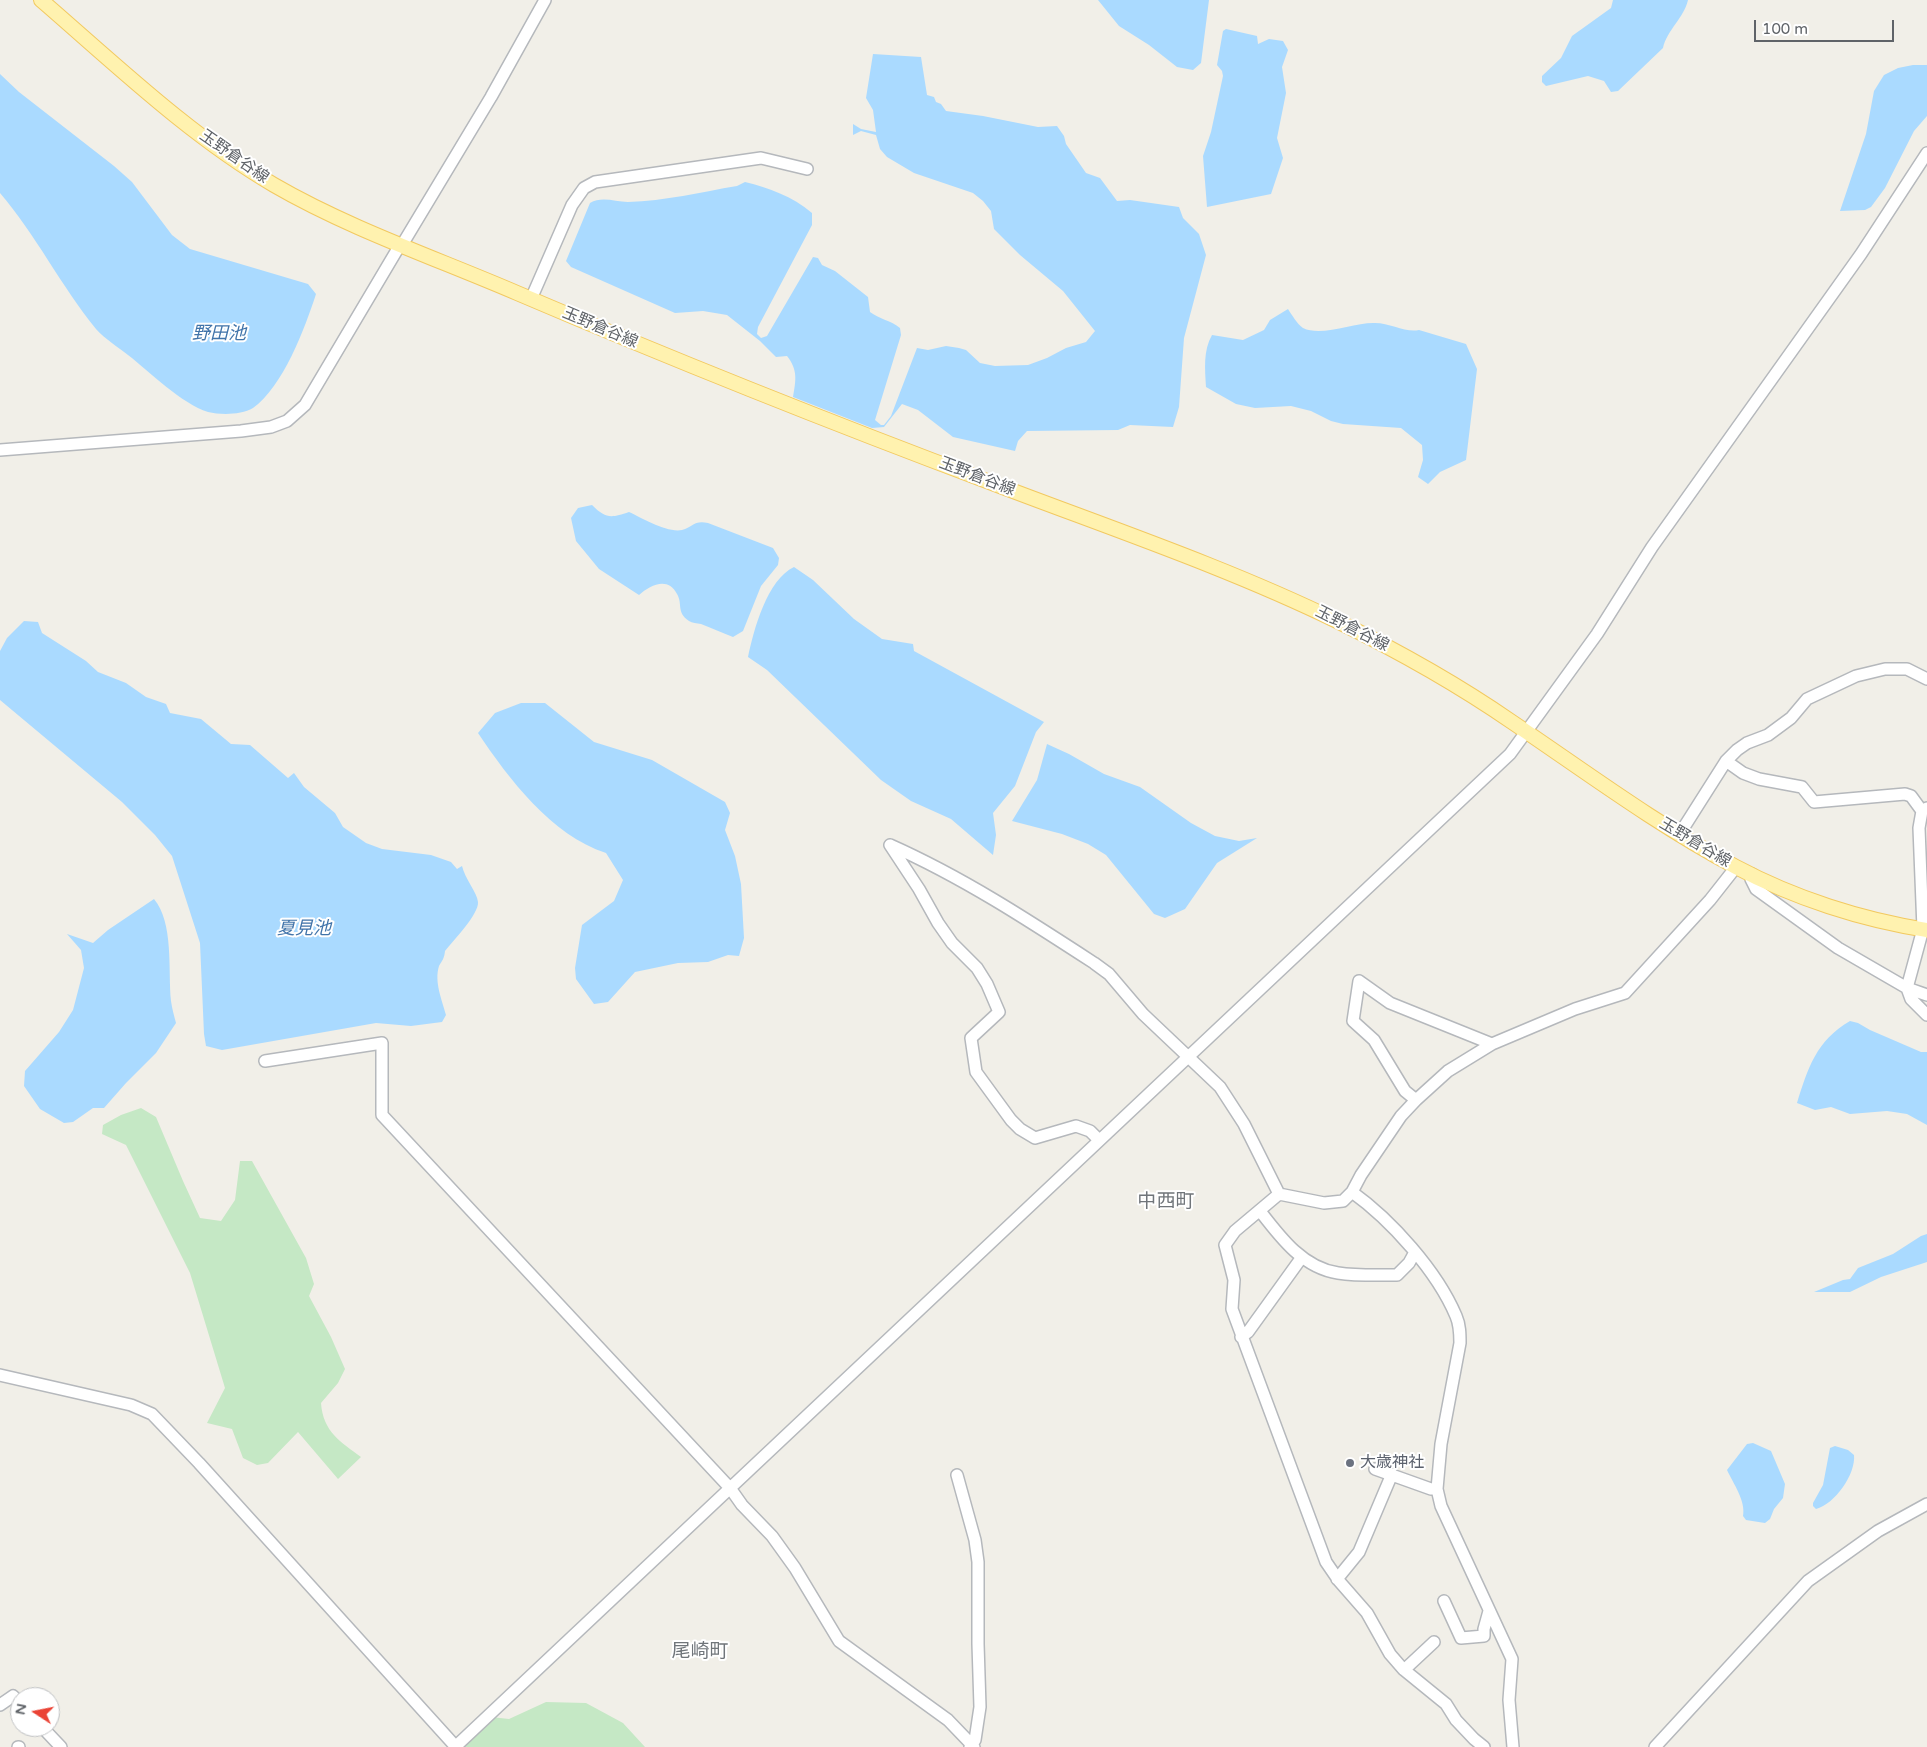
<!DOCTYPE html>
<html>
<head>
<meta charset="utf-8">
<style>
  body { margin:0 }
  #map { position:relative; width:1927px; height:1747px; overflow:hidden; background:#f1efe8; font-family:"Varela Round",sans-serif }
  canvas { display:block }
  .north { position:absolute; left:10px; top:1687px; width:50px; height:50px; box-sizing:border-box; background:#fff; border:1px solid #bfc1c3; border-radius:50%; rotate:281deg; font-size:14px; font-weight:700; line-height:20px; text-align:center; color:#5f6368 }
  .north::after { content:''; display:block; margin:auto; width:18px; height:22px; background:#ea4335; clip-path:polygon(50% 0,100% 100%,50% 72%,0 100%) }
  .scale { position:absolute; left:1754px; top:20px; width:140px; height:22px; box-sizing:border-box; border:2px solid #5f6368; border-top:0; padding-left:6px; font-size:15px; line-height:18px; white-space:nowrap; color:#5f6368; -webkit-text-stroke:4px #fff; paint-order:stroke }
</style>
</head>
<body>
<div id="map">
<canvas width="1927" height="1747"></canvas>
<div class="north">N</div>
<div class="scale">100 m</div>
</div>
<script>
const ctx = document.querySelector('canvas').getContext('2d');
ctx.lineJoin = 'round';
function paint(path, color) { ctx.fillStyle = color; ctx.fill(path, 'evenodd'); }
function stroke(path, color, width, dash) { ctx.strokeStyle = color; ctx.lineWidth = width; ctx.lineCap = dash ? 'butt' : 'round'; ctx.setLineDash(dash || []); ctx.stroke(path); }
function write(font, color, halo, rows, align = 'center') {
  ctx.font = font + ' "Varela Round","Noto Sans JP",sans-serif'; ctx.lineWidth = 4; ctx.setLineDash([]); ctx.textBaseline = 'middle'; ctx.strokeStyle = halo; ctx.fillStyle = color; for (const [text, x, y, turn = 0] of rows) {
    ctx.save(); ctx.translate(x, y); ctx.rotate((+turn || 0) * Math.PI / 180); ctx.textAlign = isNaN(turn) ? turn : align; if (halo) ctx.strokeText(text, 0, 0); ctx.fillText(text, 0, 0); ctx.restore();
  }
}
const green = new Path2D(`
  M 141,1108 L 156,1117 L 183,1181 L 200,1218 L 221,1221 L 235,1200 L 240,1161 L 252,1161 L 306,1258 L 314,1284 L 309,1296 L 331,1337 L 345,1369 L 338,1383 L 321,1403 C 323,1432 341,1442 361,1457 L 338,1479 L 298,1432 L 268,1463 L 257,1465 L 243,1458 L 232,1429 L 207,1423 L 225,1388 L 190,1273 L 126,1145 L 102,1134 L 103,1125 L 121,1115 Z
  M 546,1702 L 586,1703 L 623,1723 L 645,1747 L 462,1747 L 491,1717 L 509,1719 Z`);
const water = new Path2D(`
  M 1098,0 L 1209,0 L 1201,63 L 1193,70 L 1177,67 L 1149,45 L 1119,26 Z
  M 1613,0 L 1688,0 C 1684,18 1667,30 1663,48 L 1618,91 L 1611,92 L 1604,81 L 1588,76 L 1546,86 L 1542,82 L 1542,76 L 1561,58 L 1572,36 L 1611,8 Z
  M 1226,29 L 1257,36 L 1258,44 L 1269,39 L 1283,41 L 1288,50 L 1282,67 L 1286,93 L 1277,138 L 1283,158 L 1271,194 L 1207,207 L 1203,156 L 1211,132 L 1223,76 L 1222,71 L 1217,65 L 1223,31 Z
  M 873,54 L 921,57 L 927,95 L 934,97 L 936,102 L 941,104 L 946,111 L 983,116 L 1038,127 L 1057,126 L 1064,136 L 1066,144 L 1086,173 L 1100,178 L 1117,201 L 1130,200 L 1179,207 L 1183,218 L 1199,234 L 1206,255 L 1184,338 L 1179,407 L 1173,427 L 1130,425 L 1118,430 L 1027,431 L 1018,441 L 1015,451 L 953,437 L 918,410 L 902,404 L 884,427 L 872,428 L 793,397 C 796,380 798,370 787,356 L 776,357 L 760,341 L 727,315 L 703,311 L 675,313 L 571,267 L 566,261 L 590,203 C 602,196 615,202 628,202 C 665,201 701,192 737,186 L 745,182 C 769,188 792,196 812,213 L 812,225 L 758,327 L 757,334 L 761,338 L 767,336 L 813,257 L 818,258 L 822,265 L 835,271 L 868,297 L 870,312 C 879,319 890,320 900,328 L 901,335 L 875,420 L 881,425 L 884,425 L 891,416 L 917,348 L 928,350 L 946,346 L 959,348 L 966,350 L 980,363 L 995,366 L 1028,365 L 1047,358 L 1066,348 L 1086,342 L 1095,331 L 1063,291 L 1020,255 L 994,229 L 991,211 L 983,201 L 973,193 L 914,173 L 887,157 L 880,149 L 876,135 L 861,131 L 853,135 L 853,124 L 861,129 L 876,132 L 873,110 L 866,98 Z
  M 1913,65 L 1927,65 L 1927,116 L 1914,131 L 1885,188 L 1871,207 L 1865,210 L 1840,211 L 1866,134 L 1874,91 L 1884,75 L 1898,68 Z
  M 0,74 L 19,92 L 114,166 L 132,182 L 172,235 L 190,249 L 308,284 L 316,294 C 305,328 283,387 253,408 C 241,415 221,415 208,412 C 182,404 150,372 128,355 C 118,347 105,339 96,329 C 61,286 36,235 0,193 Z
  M 1288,309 C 1292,315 1297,324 1303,328 C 1321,337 1353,323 1373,323 C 1389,322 1405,333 1419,330 L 1466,344 L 1477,369 L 1466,460 L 1440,472 L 1428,484 L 1418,477 L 1423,460 L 1422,445 L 1401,428 L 1343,424 L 1331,421 L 1311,411 L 1291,406 L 1255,408 L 1236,404 L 1206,387 C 1205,369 1203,351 1212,335 L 1243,340 L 1264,330 L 1270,320 Z
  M 592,505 C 606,519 611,518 629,512 C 642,518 667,533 682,530 C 693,527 694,520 708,523 L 773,548 L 779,558 L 778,565 L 761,586 L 743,631 L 733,637 C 722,633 712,628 701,624 C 697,623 692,623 689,621 C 676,612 683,604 677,594 C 668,576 650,585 639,595 L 599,569 L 576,541 L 571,518 L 578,508 Z
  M 794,567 L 813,580 L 854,619 L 882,639 L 913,644 L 914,651 L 1044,722 L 1036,732 L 1015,786 L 993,813 L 996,835 L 993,855 L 951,819 L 911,801 L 881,780 L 767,670 L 748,657 C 754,629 767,580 794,567 Z
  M 24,621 L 38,622 L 42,633 L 86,661 L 98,672 L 126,683 L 146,697 L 166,704 L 170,713 L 201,719 L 231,744 L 250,745 L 288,778 L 294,773 L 304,787 L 335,813 L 343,827 L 366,843 L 382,849 L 431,855 L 451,862 L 457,869 L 462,866 C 465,879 477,892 478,902 C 479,914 453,941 445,951 C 444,960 442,960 439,966 C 434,982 442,1000 446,1015 L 442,1022 L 411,1026 L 376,1023 L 222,1050 L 206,1046 L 204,1034 L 200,943 L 172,856 L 155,835 L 122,802 L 0,700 L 0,651 L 7,638 Z
  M 521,703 L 545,703 L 594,742 L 652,760 L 725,802 L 730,813 L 725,830 L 735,856 L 741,884 L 744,938 L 739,956 L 728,955 L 708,962 L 678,963 L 635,972 L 608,1002 L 594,1004 L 576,979 L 575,968 L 582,925 L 614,901 L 623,880 L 606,853 C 551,835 509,779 478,733 L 495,713 Z
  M 1047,744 L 1069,754 L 1104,774 L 1140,787 L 1191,823 L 1215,836 L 1239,841 L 1257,838 L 1217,863 L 1185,909 L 1165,918 L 1154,914 L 1106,855 L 1088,844 L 1062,834 L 1012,821 L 1037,780 Z
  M 154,899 C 174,923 168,970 171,1001 C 172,1008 174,1016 176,1023 L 156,1053 L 126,1083 L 104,1108 L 93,1108 L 73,1122 L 64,1123 L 40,1109 L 24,1086 L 25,1071 L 59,1032 L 73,1010 L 84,968 L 81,950 L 67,934 L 93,943 L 108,930 Z
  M 1850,1021 L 1858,1023 L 1870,1030 L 1921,1052 L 1927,1052 L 1927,1125 L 1907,1114 L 1887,1111 L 1850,1114 L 1831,1107 L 1815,1110 L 1797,1103 C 1808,1068 1816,1041 1850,1021 Z
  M 1927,1234 L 1927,1262 L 1881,1277 L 1850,1292 L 1814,1292 L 1843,1280 L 1850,1279 L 1858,1268 L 1893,1254 L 1921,1236 Z
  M 1753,1443 L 1771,1451 L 1785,1484 L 1783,1498 L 1774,1509 L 1770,1519 L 1765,1523 L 1746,1520 L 1743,1516 C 1746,1501 1733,1483 1727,1470 L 1747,1444 Z
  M 1835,1446 L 1848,1450 L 1854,1455 C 1856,1474 1835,1504 1816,1509 L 1813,1506 L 1813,1503 L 1823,1485 L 1830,1448 Z`);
const minor = new Path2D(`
  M 531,299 L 572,205 L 584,188 L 595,182 L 761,158 L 807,169
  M 0,450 L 241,431 L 271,427 L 287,421 L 305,405 L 397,250 L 402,245 L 491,97 L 545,0
  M 1726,761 L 1743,773 L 1759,779 L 1802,787 L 1814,802 L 1905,794 L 1911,796 L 1922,811
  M 1927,808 L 1922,811 L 1919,828 L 1923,929 L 1907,988 L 1911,999 L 1927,1015
  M 1679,835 L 1726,761 L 1737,750 L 1747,743 L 1768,735 L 1791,718 L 1807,699 L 1856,676 L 1885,669 L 1907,669 L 1927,679
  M 890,845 C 962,877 1028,920 1094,963 L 1109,974 L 1143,1014 L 1220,1087 L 1244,1124 L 1279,1194 L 1324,1203 L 1343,1201 L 1352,1192 L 1361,1175 L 1401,1116 L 1416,1100 L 1448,1071 L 1492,1044 L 1575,1009 L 1625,993 L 1710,900 L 1736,867
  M 890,845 L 919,889 L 938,923 L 952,943 L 977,968 L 987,984 L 999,1012 L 971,1038 L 976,1072 L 1011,1120 L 1020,1129 L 1035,1138 L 1076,1126 L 1090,1131 L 1099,1140
  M 1752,874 L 1751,879 L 1756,889 L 1838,948 L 1907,988 L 1927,995
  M 265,1061 L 382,1043 L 382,1115 L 730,1488 L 742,1505 L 772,1536 L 795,1568 L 839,1641 L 948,1720 L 974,1747
  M 1416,1100 L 1405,1091 L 1374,1040 L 1353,1021 L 1359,981 L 1390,1003 L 1492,1044
  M 1352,1192 C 1391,1220 1437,1271 1456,1316 C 1460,1325 1460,1334 1460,1343 L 1441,1444 L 1437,1489 L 1441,1506 L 1512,1659 L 1509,1700 L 1513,1747
  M 1279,1194 L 1235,1231 L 1225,1245 L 1234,1280 L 1232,1309 L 1326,1562 L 1339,1581 L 1367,1613 L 1390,1654 L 1403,1669 L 1446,1704 L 1456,1720 L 1474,1739 L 1484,1747
  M 1260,1211 C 1280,1237 1303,1268 1338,1273 C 1357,1276 1377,1275 1397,1275 L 1409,1263 L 1415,1252
  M 1241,1337 L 1248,1332 L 1302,1257
  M 0,1375 L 131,1405 L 152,1414 L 199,1463 L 456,1747
  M 1375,1469 L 1431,1489 L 1437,1489
  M 957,1475 L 975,1540 L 978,1562 L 978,1644 L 980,1707 L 975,1740 L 970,1747
  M 1337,1579 L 1359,1552 L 1392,1474
  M 1444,1601 L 1461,1638 L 1484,1636 L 1484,1629 L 1489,1611
  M 1404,1670 L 1434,1642
  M 0,1705 L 13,1696 L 20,1703
  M 42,1727 L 61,1747
  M 18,1747 L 19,1747
  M 455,1747 L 1510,754 L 1597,634 L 1652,547 L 1861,254 L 1927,153
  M 1655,1747 L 1808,1581 L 1878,1531 L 1927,1504`);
const major = new Path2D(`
  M 41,0 C 114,63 190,136 274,185 C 348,228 438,259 517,293 C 674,360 832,423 992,483 C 1107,527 1226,567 1337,621 C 1398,651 1457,684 1512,722 C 1586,772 1657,825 1736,867 C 1794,898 1862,920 1927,930`);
const markers = [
  [1350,1463,5,"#6b7280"]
];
const streetNames = [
  ["玉野倉谷線",234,157,35],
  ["玉野倉谷線",600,328,23],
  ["玉野倉谷線",977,477,21],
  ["玉野倉谷線",1352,629,27],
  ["玉野倉谷線",1695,843,31]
];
const worshipNames = [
  ["大歳神社",1360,1463]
];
const waterNames = [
  ["野田池",219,334],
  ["夏見池",304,929]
];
const quarterNames = [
  ["中西町",1166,1202],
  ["尾崎町",700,1652]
];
paint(green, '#c5e8c5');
paint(water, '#aadaff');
stroke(minor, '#b5b8bc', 14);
stroke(major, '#f2c960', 16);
stroke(minor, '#fff', 11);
stroke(major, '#fff2af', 14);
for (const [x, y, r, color] of markers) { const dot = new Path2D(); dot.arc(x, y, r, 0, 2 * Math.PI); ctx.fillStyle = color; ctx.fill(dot); stroke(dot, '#fff', 2); }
write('16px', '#5f6368', '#fff', streetNames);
write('16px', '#5b616d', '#fff', worshipNames, 'left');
write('italic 18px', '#4174aa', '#fff', waterNames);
write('19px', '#70757a', '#fff', quarterNames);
</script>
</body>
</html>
